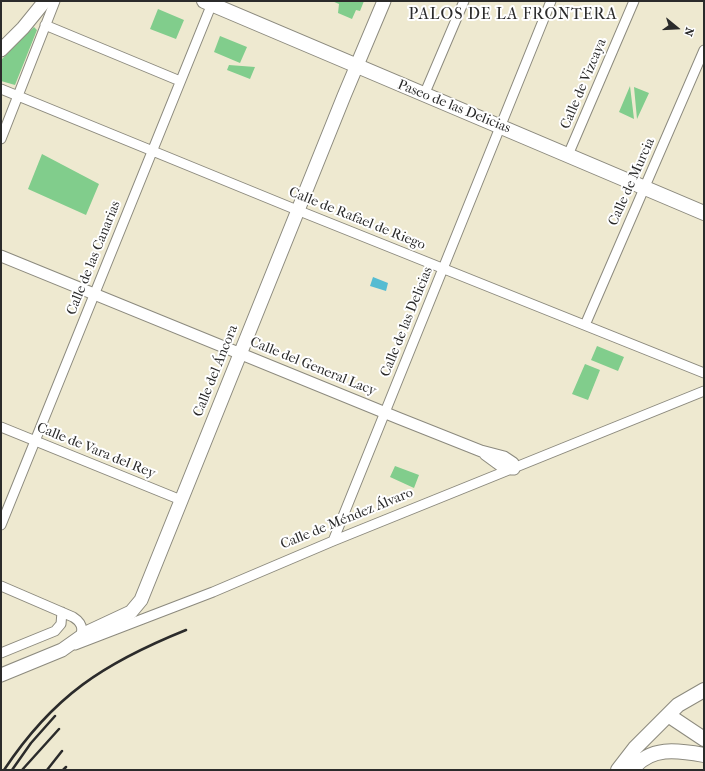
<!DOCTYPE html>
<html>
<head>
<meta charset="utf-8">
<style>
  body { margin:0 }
  #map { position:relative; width:705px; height:771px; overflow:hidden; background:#eee9d0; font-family:"IM FELL French Canon",serif }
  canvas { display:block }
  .frame { position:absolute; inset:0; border:2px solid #2b2b2b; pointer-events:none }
  .north { position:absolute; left:657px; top:8px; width:40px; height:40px; -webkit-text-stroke:3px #fff; paint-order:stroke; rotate:108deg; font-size:11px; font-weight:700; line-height:16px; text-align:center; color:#2b2b2b }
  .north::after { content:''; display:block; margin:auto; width:14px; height:18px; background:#2b2b2b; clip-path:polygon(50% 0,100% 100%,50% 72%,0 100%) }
</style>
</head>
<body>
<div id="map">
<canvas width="705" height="771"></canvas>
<div class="frame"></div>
<div class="north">N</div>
</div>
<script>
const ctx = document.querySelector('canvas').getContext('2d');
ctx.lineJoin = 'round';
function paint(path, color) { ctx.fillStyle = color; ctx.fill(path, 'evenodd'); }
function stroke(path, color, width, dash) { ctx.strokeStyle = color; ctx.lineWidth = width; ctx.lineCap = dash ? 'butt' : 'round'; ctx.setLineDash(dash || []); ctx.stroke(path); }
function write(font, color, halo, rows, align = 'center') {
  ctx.font = font + ' "IM FELL French Canon",serif'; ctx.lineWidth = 4; ctx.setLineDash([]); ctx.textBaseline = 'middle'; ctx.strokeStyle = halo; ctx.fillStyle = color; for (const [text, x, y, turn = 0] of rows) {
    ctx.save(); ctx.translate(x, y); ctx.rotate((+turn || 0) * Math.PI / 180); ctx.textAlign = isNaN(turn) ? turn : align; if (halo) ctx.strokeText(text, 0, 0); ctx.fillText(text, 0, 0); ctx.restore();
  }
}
const green = new Path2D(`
  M 332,1 L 364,1 L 360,11 L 356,10 L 352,19 L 338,13 L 339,4 Z
  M 158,9 L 184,20 L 176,39 L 150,29 Z
  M 34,27 L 37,30 L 15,85 L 1,81 L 1,60 Z
  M 220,36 L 247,47 L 240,63 L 214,52 Z
  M 229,65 L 255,67 L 250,79 L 227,70 Z
  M 630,86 L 634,119 L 619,112 Z
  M 634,87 L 649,93 L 637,119 Z
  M 42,154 L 99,184 L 86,215 L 28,189 Z
  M 597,346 L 624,357 L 618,371 L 591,360 Z
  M 585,364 L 600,370 L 588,400 L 572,394 Z
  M 395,466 L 419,475 L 414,488 L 390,477 Z`);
const water = new Path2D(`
  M 373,277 L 388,283 L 386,291 L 370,286 Z`);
const minor = new Path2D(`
  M 45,25 L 180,81
  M 1,89 L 297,210 L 704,373
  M 424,95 L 464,1
  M 1,139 L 55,1
  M 568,155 L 634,1
  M 585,325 L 704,50
  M 1,427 L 181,500
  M 1,525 L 213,1
  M 333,541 L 551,1
  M 1,586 L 73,617 C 81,622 84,628 80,637
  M 75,645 L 213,592 L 333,541 L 704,391
  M 1,653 L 55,631 L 61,624 L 62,612`);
const tertiary = new Path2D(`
  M 1,256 L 398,418 L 481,451 L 504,457 L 513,463 L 514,469
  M 485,454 L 500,465 L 512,469`);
const secondary = new Path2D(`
  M 1,50 L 23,28 L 45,1
  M 1,675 L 62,650 L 86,633 L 131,612 L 141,600 L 344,96 L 384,1`);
const primary = new Path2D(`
  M 204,1 L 704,213
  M 668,715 L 704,739
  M 618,770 L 635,748 L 678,705 L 704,690
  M 632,770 C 650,746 677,750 704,755`);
const rail = new Path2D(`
  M 4,770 C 53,696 104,663 186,630
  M 12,770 L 31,743 L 55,716
  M 22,770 L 59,729
  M 47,770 L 62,751
  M 63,770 L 66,767`);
const streetNames = [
  ["Calle de Vizcaya",584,84,-67],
  ["Paseo de las Delicias",454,107,22],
  ["Calle de Murcia",632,182,-66],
  ["Calle de Rafael de Riego",357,219,22],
  ["Calle de las Canarias",94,258,-68],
  ["Calle de las Delicias",407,322,-68],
  ["Calle del General Lacy",313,367,22],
  ["Calle del Áncora",216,371,-68],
  ["Calle de Vara del Rey",96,451,22],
  ["Calle de Méndez Álvaro",347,519,-22]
];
const quarterNames = [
  ["PALOS DE LA FRONTERA",513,15]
];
paint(green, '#81cd8c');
paint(water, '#55bcd2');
stroke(minor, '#8c8a7e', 11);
stroke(tertiary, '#8c8a7e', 13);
stroke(secondary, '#8c8a7e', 15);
stroke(primary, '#8c8a7e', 16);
stroke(minor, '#fff', 9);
stroke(tertiary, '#fff', 11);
stroke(secondary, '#fff', 13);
stroke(primary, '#fff', 14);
stroke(rail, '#2b2b2b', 2.5);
write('14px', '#2b2b2b', '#fff', streetNames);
ctx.letterSpacing = '1px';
write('16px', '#2b2b2b', '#fff', quarterNames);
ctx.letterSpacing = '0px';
</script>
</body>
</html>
